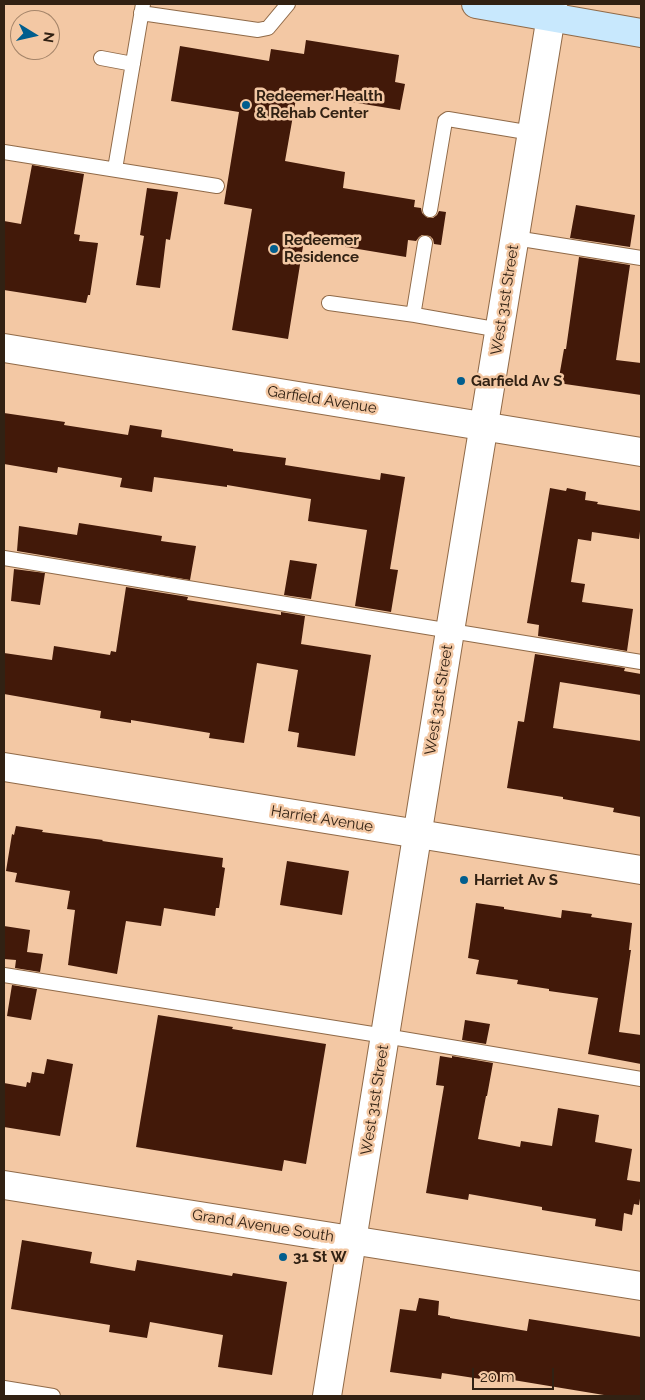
<!DOCTYPE html>
<html>
<head>
<meta charset="utf-8">
<style>
  body { margin:0 }
  #map { position:relative; width:645px; height:1400px; overflow:hidden; background:#f3c8a4; font-family:Raleway,sans-serif }
  canvas { display:block }
  .frame { position:absolute; inset:0; border:5px solid #312113; pointer-events:none }
  .north { position:absolute; left:10px; top:10px; width:50px; height:50px; box-sizing:border-box; background:#f3c8a4; border:1px solid #a5856a; border-radius:50%; rotate:99deg; font-size:14px; font-weight:700; line-height:20px; text-align:center; color:#312113 }
  .north::after { content:''; display:block; margin:auto; width:18px; height:22px; background:#015e8e; clip-path:polygon(50% 0,100% 100%,50% 72%,0 100%) }
  .scale { position:absolute; left:472px; top:1368px; width:82px; height:22px; box-sizing:border-box; border:2px solid #312113; border-top:0; padding-left:6px; font-size:15px; line-height:18px; white-space:nowrap; color:#312113; -webkit-text-stroke:4px #f3c8a4; paint-order:stroke }
</style>
</head>
<body>
<div id="map">
<canvas width="645" height="1400"></canvas>
<div class="frame"></div>
<div class="north">N</div>
<div class="scale">20 m</div>
</div>
<script>
const ctx = document.querySelector('canvas').getContext('2d');
ctx.lineJoin = 'round';
function paint(path, color) { ctx.fillStyle = color; ctx.fill(path, 'evenodd'); }
function stroke(path, color, width, dash) { ctx.strokeStyle = color; ctx.lineWidth = width; ctx.lineCap = dash ? 'butt' : 'round'; ctx.setLineDash(dash || []); ctx.stroke(path); }
function write(font, color, halo, rows, align = 'center') {
  ctx.font = font + ' Raleway,sans-serif'; ctx.lineWidth = 5; ctx.setLineDash([]); ctx.textBaseline = 'middle'; ctx.strokeStyle = halo; ctx.fillStyle = color; for (const [text, x, y, turn = 0] of rows) {
    ctx.save(); ctx.translate(x, y); ctx.rotate((+turn || 0) * Math.PI / 180); ctx.textAlign = isNaN(turn) ? turn : align; if (halo) ctx.strokeText(text, 0, 0); ctx.fillText(text, 0, 0); ctx.restore();
  }
}
const building = new Path2D(`
  M 306,40 L 399,55 L 395,82 L 405,84 L 400,110 L 297,93 L 285,161 L 345,172 L 343,188 L 415,200 L 414,207 L 421,208 L 422,213 L 428,218 L 433,218 L 437,215 L 439,211 L 446,212 L 441,245 L 434,244 L 433,239 L 430,236 L 422,235 L 419,237 L 416,241 L 408,240 L 406,257 L 304,240 L 288,339 L 232,330 L 252,209 L 224,204 L 239,112 L 171,101 L 180,46 L 269,61 L 271,49 L 304,54 Z
  M 32,165 L 84,174 L 74,234 L 80,235 L 79,241 L 98,243 L 90,295 L 88,295 L 86,303 L 4,290 L 4,221 L 21,224 Z
  M 147,188 L 178,192 L 170,240 L 166,239 L 160,288 L 136,285 L 144,236 L 140,235 Z
  M 576,205 L 635,215 L 630,247 L 570,238 Z
  M 579,257 L 630,265 L 616,360 L 641,363 L 641,395 L 558,383 L 564,349 L 566,349 Z
  M 4,413 L 65,422 L 64,425 L 128,435 L 130,425 L 162,430 L 161,437 L 233,449 L 233,451 L 286,458 L 285,465 L 380,480 L 381,473 L 405,477 L 390,569 L 398,570 L 391,612 L 355,606 L 367,530 L 308,521 L 311,499 L 227,485 L 227,487 L 154,477 L 152,492 L 120,487 L 122,478 L 58,467 L 57,473 L 4,464 Z
  M 550,488 L 566,491 L 567,488 L 586,492 L 585,500 L 598,502 L 597,504 L 641,511 L 641,524 L 639,539 L 592,532 L 591,541 L 578,539 L 571,582 L 585,584 L 582,602 L 633,609 L 627,651 L 538,636 L 539,625 L 527,623 Z
  M 79,523 L 162,536 L 161,541 L 196,546 L 190,580 L 17,551 L 19,526 L 77,535 Z
  M 290,560 L 317,564 L 311,599 L 284,595 Z
  M 14,569 L 45,573 L 40,605 L 11,601 Z
  M 126,587 L 188,597 L 187,600 L 281,615 L 281,612 L 305,616 L 301,644 L 371,655 L 355,756 L 297,747 L 299,733 L 288,731 L 298,670 L 257,663 L 244,743 L 209,738 L 210,733 L 131,720 L 131,723 L 100,718 L 101,711 L 4,694 L 4,653 L 52,660 L 54,646 L 110,655 L 111,651 L 116,652 Z
  M 535,654 L 625,668 L 624,671 L 641,674 L 641,695 L 560,682 L 553,728 L 641,741 L 641,817 L 613,812 L 614,808 L 563,799 L 563,797 L 507,788 L 518,721 L 524,722 Z
  M 16,826 L 43,830 L 42,832 L 103,840 L 102,841 L 137,846 L 223,858 L 222,867 L 225,868 L 219,908 L 216,908 L 215,916 L 164,908 L 161,926 L 126,921 L 117,974 L 68,965 L 75,910 L 67,909 L 70,891 L 15,882 L 17,873 L 6,871 L 12,834 L 14,835 Z
  M 287,861 L 349,871 L 342,915 L 280,905 Z
  M 476,903 L 504,907 L 504,909 L 561,918 L 562,910 L 592,914 L 591,917 L 632,923 L 629,950 L 631,950 L 619,1032 L 641,1035 L 641,1064 L 588,1054 L 598,998 L 549,991 L 549,989 L 517,984 L 518,980 L 476,974 L 479,960 L 468,958 Z
  M 4,926 L 30,930 L 27,952 L 43,954 L 40,972 L 15,968 L 16,960 L 4,959 Z
  M 12,985 L 37,989 L 31,1020 L 7,1016 Z
  M 158,1015 L 233,1027 L 232,1029 L 326,1044 L 306,1164 L 284,1160 L 282,1171 L 136,1147 Z
  M 465,1020 L 490,1024 L 486,1044 L 462,1040 Z
  M 440,1056 L 452,1058 L 452,1056 L 493,1063 L 487,1096 L 486,1096 L 478,1139 L 520,1147 L 521,1141 L 552,1146 L 558,1108 L 599,1115 L 595,1142 L 632,1149 L 627,1180 L 641,1182 L 641,1192 L 639,1205 L 634,1204 L 632,1215 L 624,1213 L 622,1231 L 595,1226 L 596,1219 L 542,1210 L 542,1207 L 469,1194 L 468,1200 L 426,1193 L 444,1086 L 436,1085 Z
  M 47,1059 L 73,1064 L 60,1136 L 4,1127 L 4,1083 L 26,1087 L 27,1082 L 30,1083 L 32,1072 L 44,1074 Z
  M 22,1240 L 92,1252 L 90,1263 L 135,1271 L 137,1260 L 232,1276 L 233,1273 L 287,1282 L 272,1375 L 218,1367 L 223,1335 L 150,1322 L 147,1338 L 109,1332 L 110,1325 L 11,1309 Z
  M 419,1298 L 439,1301 L 438,1315 L 450,1317 L 450,1318 L 527,1331 L 529,1319 L 641,1337 L 641,1396 L 610,1396 L 501,1378 L 500,1382 L 442,1373 L 441,1379 L 390,1372 L 400,1309 L 416,1311 Z`);
const service = new Path2D(`
  M 141,13 L 258,30 L 268,28 L 288,4
  M 101,58 L 133,64
  M 4,152 L 217,186
  M 115,169 L 143,4
  M 430,210 L 445,121 L 448,119 L 532,133
  M 515,238 L 641,258
  M 425,243 L 414,310 L 415,315 L 500,330
  M 329,303 L 415,315
  M 4,558 L 641,662
  M 4,975 L 385,1036 L 641,1079
  M 4,1388 L 53,1396`);
const minor = new Path2D(`
  M 4,348 L 641,452
  M 4,767 L 641,870
  M 4,1185 L 641,1286`);
const tertiary = new Path2D(`
  M 327,1396 L 450,631 L 553,4`);
const secondary = new Path2D(`
  M 476,4 L 641,33`);
const markers = [
  [246,105,5,"#015e8e"],
  [274,249,5,"#015e8e"],
  [461,381,5,"#015e8e"],
  [464,880,5,"#015e8e"],
  [283,1257,5,"#015e8e"]
];
const poiNames = [
  ["Redeemer Health",256,96],
  ["& Rehab Center",256,113],
  ["Redeemer",284,240],
  ["Residence",284,257],
  ["Garfield Av S",471,381],
  ["Harriet Av S",474,880],
  ["31 St W",293,1257]
];
const streetNames = [
  ["West 31st Street",505,300,-81],
  ["Garfield Avenue",322,400,9],
  ["West 31st Street",439,700,-81],
  ["Harriet Avenue",322,819,9],
  ["West 31st Street",375,1100,-81],
  ["Grand Avenue South",263,1226,9]
];
paint(building, '#421909');
stroke(service, '#906a48', 16);
stroke(minor, '#906a48', 30);
stroke(tertiary, '#906a48', 30);
stroke(secondary, '#906a48', 30);
stroke(service, '#fff', 14);
stroke(minor, '#fff', 28);
stroke(tertiary, '#fff', 28);
stroke(secondary, '#c8e8fd', 28);
for (const [x, y, r, color] of markers) { const dot = new Path2D(); dot.arc(x, y, r, 0, 2 * Math.PI); ctx.fillStyle = color; ctx.fill(dot); stroke(dot, '#f3c8a4', 2); }
write('bold 15px', '#312113', '#f3c8a4', poiNames, 'left');
write('15px', '#312113', '#f3c8a4', streetNames);
</script>
</body>
</html>
